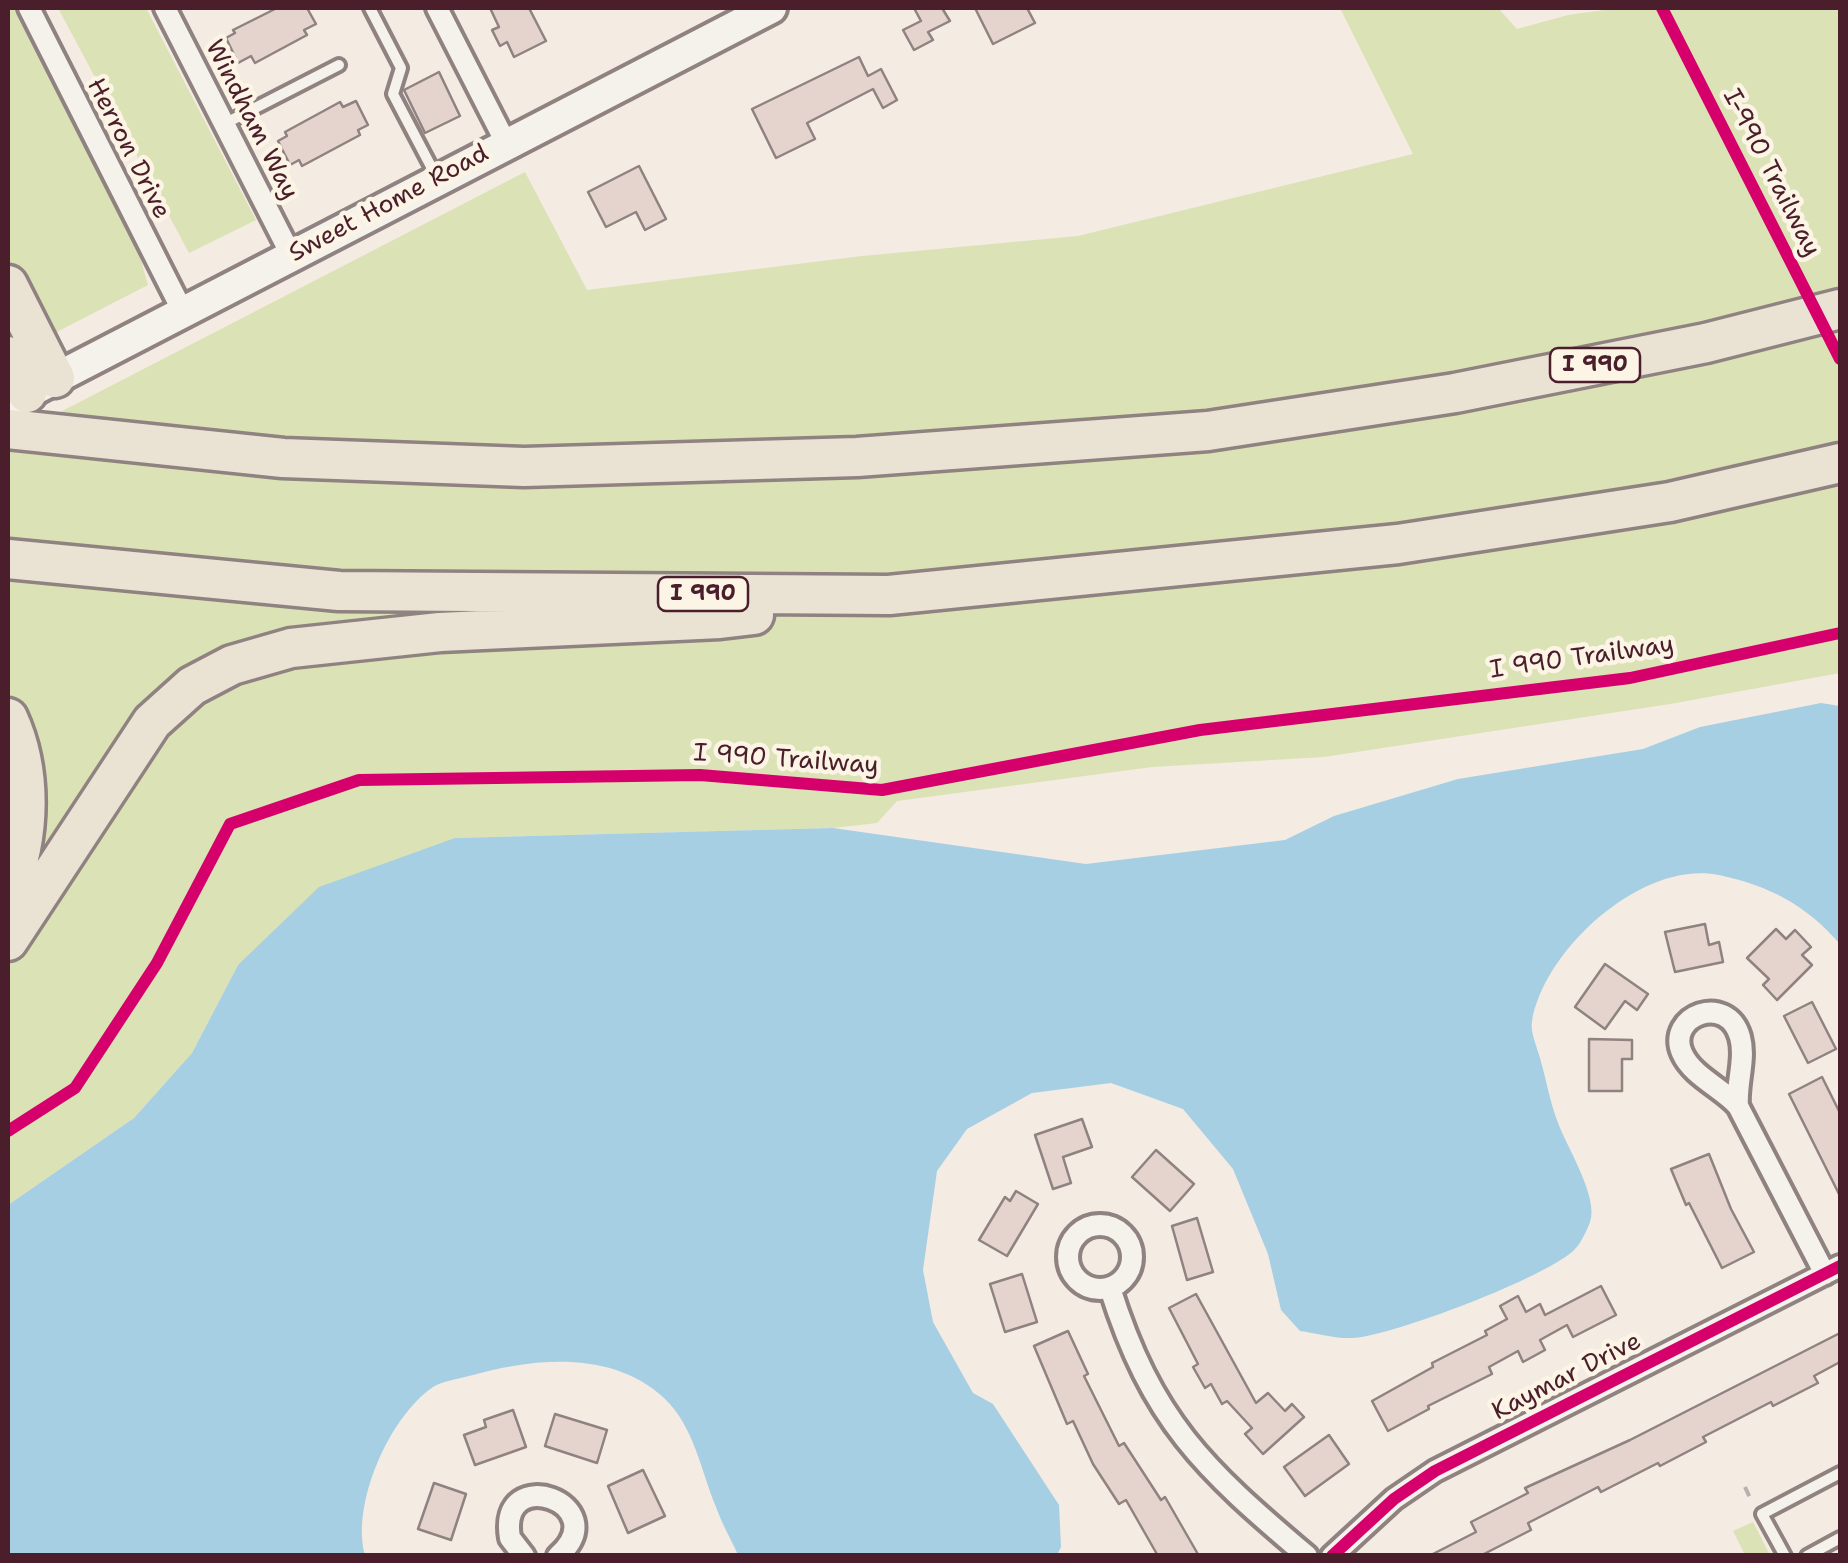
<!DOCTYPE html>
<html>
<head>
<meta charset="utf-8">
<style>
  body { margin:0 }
  #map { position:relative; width:1848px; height:1563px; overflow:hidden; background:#f4ebe3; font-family:"Shantell Sans",sans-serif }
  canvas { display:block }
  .frame { position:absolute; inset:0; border:10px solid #4a1f2b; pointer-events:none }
</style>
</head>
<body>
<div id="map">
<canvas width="1848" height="1563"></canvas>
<div class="frame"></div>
</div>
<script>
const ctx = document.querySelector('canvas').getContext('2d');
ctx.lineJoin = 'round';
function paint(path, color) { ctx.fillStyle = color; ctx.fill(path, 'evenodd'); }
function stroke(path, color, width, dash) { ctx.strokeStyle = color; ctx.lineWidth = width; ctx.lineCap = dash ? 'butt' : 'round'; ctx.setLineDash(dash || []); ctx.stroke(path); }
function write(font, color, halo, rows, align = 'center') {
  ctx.font = font + ' "Shantell Sans",sans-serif'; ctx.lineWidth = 9; ctx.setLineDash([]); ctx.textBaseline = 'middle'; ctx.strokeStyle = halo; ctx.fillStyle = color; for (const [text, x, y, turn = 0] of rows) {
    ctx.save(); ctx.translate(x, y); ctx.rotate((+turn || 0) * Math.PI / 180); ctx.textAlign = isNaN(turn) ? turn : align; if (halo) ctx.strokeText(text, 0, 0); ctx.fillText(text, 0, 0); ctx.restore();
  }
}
const green = new Path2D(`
  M 8,8 L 14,8 L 135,239 L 148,285 L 8,357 Z
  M 58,8 L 146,8 L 256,220 L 189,253 Z
  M 1340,8 L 1498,8 L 1517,29 L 1568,15 L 1619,8 L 1840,8 L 1840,673 L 1670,704 L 1324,757 L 1152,767 L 897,801 L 877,823 L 833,828 L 454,838 L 238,965 L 192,1053 L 134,1118 L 8,1205 L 8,439 L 525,172 L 587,290 L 862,256 L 1078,236 L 1413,154 Z
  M 1753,1522 L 1770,1555 L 1745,1555 L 1733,1531 Z`);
const water = new Path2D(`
  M 1821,703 L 1840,706 L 1840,944 C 1806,905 1770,886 1719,875 C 1643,859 1544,949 1532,1021 C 1530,1032 1537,1047 1540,1058 C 1546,1079 1550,1102 1558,1123 C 1567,1147 1599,1198 1590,1222 C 1587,1230 1581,1243 1575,1249 C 1550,1276 1390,1337 1352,1338 C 1335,1339 1316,1333 1300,1331 L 1281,1310 L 1268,1254 L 1233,1169 L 1183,1109 L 1111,1083 L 1032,1093 L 967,1129 L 937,1171 L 923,1270 L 933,1322 L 973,1393 L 993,1404 L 1059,1505 L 1061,1547 L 1057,1555 L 738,1555 C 731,1539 722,1524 716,1507 C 701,1471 694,1426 664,1398 C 612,1349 531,1358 469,1376 C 458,1379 442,1381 433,1387 C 389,1417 351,1504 365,1555 L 8,1555 L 8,1205 L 134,1118 L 192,1053 L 238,965 L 319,887 L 455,838 L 833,828 L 1086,864 L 1285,840 L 1334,816 L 1458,779 L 1643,749 L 1700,727 Z`);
const building = new Path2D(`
  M 277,8 L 307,8 L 316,24 L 304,30 L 307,35 L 255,63 L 251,56 L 238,63 L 226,38 L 235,33 L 233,30 Z
  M 490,8 L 529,8 L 546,41 L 514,57 L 507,42 L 500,46 L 492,30 L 499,27 Z
  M 914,8 L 942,8 L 950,21 L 928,32 L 933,40 L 914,50 L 903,30 L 921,21 Z
  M 975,8 L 1027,8 L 1035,23 L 993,44 Z
  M 859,57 L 868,76 L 881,69 L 897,100 L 883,108 L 873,89 L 807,123 L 815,139 L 776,158 L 752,109 Z
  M 439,72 L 460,116 L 425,133 L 404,90 Z
  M 356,101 L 368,125 L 358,130 L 360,135 L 302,166 L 299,160 L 290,165 L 278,141 L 287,136 L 285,132 L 340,102 L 343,107 Z
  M 639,166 L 666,219 L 645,230 L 636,212 L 606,227 L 588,192 Z
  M 1705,924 L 1709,945 L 1719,942 L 1723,962 L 1675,972 L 1665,932 Z
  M 1776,929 L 1786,939 L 1795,930 L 1811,947 L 1802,955 L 1812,965 L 1777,1000 L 1763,985 L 1769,979 L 1747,958 Z
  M 1605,964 L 1648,994 L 1637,1010 L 1625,1001 L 1605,1029 L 1575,1007 Z
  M 1812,1002 L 1836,1049 L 1808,1063 L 1784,1016 Z
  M 1589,1039 L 1632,1040 L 1632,1059 L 1622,1059 L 1622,1091 L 1589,1091 Z
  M 1822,1077 L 1840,1113 L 1840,1196 L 1789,1094 Z
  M 1082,1119 L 1092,1147 L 1063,1157 L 1071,1183 L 1053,1189 L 1035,1135 Z
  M 1156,1150 L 1194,1184 L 1170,1211 L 1132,1177 Z
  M 1709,1154 L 1731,1209 L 1754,1252 L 1722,1268 L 1689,1203 L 1686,1205 L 1671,1169 Z
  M 1016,1191 L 1038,1204 L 1007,1256 L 979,1240 L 1005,1197 L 1010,1201 Z
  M 1197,1218 L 1213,1272 L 1187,1280 L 1172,1226 Z
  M 1022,1274 L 1037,1322 L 1005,1332 L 990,1284 Z
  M 1601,1286 L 1616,1315 L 1573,1337 L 1567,1325 L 1540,1340 L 1545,1350 L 1523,1362 L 1518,1351 L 1489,1367 L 1492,1374 L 1428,1406 L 1429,1409 L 1388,1431 L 1372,1401 L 1433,1367 L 1432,1363 L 1487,1335 L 1485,1331 L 1507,1319 L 1500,1306 L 1518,1296 L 1526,1312 L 1540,1304 L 1545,1315 Z
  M 1196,1294 L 1256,1403 L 1268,1393 L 1285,1411 L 1292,1404 L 1304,1417 L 1263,1454 L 1245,1434 L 1252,1428 L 1227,1401 L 1222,1404 L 1211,1384 L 1205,1388 L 1193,1367 L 1198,1364 L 1169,1308 Z
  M 1068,1331 L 1088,1374 L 1084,1376 L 1119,1446 L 1124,1443 L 1161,1500 L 1165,1497 L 1199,1556 L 1158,1556 L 1126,1500 L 1119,1504 L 1093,1464 L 1073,1421 L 1067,1424 L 1034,1346 Z
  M 1840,1333 L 1840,1362 L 1814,1376 L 1818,1383 L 1773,1406 L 1771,1402 L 1703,1437 L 1706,1442 L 1660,1466 L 1658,1463 L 1601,1492 L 1598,1487 L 1528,1523 L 1531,1530 L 1480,1556 L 1429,1556 L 1476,1532 L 1471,1522 L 1528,1493 L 1525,1488 L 1630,1440 Z
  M 513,1410 L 526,1447 L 475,1465 L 464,1435 L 486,1427 L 484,1420 Z
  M 555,1414 L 607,1430 L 597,1463 L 545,1446 Z
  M 1329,1435 L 1349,1464 L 1305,1496 L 1284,1467 Z
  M 643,1470 L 665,1516 L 628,1533 L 608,1486 Z
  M 434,1483 L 466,1494 L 451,1540 L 418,1529 Z`);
const path = new Path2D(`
  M 1745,1487 L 1752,1502`);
const lane = new Path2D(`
  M 370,8 L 401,68 L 393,94 L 437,178
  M 224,124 L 339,65
  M 1785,1556 L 1762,1514 L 1840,1473
  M 1807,1556 L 1840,1538`);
const street = new Path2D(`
  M 29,8 L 183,312
  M 165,8 L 291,255
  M 437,8 L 506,143
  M 1738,1106 C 1722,1088 1692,1076 1682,1053 C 1666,1016 1727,992 1740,1037 C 1746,1059 1736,1084 1738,1106 L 1825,1274
  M1068 1257a32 32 0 1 1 64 0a32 32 0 1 1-64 0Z
  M 1110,1288 C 1152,1421 1203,1468 1307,1556
  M 524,1556 L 510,1538 C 497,1461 617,1504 558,1556
  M 1332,1556 L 1394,1499 L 1435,1471 L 1840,1266`);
const secondary = new Path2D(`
  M 8,403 L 771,8`);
const highway = new Path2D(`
  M 8,285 L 55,378
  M 8,356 L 27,393
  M 8,429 L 283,458 L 524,467 L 857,457 L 1208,431 L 1455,393 L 1706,343 L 1840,309
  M 8,559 L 339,591 L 889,595 L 1398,544 L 1670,502 L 1840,463
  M 8,718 C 32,770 31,837 8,890
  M 8,941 L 152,722 L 192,686 L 232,665 L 291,648 L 440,632 L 720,619 L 754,615`);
const cycleway = new Path2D(`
  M 1662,8 L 1840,359
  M 8,1131 L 75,1088 L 157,963 L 230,824 L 359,780 L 700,775 L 882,790 L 1200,730 L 1630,678 L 1840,633
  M 1332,1556 L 1394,1499 L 1435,1471 L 1840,1266`);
const shields = [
  [1595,365,90],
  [703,594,90]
];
const shieldNames = [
  ["I 990",1595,365],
  ["I 990",703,594]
];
const streetNames = [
  ["Windham Way",251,120,63],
  ["Herron Drive",128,149,63],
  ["I-990 Trailway",1771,173,63],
  ["Sweet Home Road",389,204,-28],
  ["I 990 Trailway",1582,658,-8],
  ["I 990 Trailway",786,760,4],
  ["Kaymar Drive",1567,1377,-27]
];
paint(green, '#dbe2b5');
paint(water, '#a6cfe4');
paint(building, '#e5d4ce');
stroke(building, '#8f8281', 2.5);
stroke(lane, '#8f8281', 18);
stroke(street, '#8f8281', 28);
stroke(secondary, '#8f8281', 38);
stroke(highway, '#8f8281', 45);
stroke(path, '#b8b0ad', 4, [10, 8]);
stroke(lane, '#f5f1eb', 10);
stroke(street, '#f5f1eb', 20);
stroke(secondary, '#f5f1eb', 30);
stroke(highway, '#eae3d4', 38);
stroke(cycleway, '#d6006c', 12);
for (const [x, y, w] of shields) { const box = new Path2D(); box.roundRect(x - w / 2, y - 17, w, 34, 8); ctx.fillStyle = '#fcf5e5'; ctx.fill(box); stroke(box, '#4a1f2b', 2.5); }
write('bold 22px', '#4a1f2b', null, shieldNames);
write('25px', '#4a1f2b', '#fcf5e5', streetNames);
</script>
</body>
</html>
